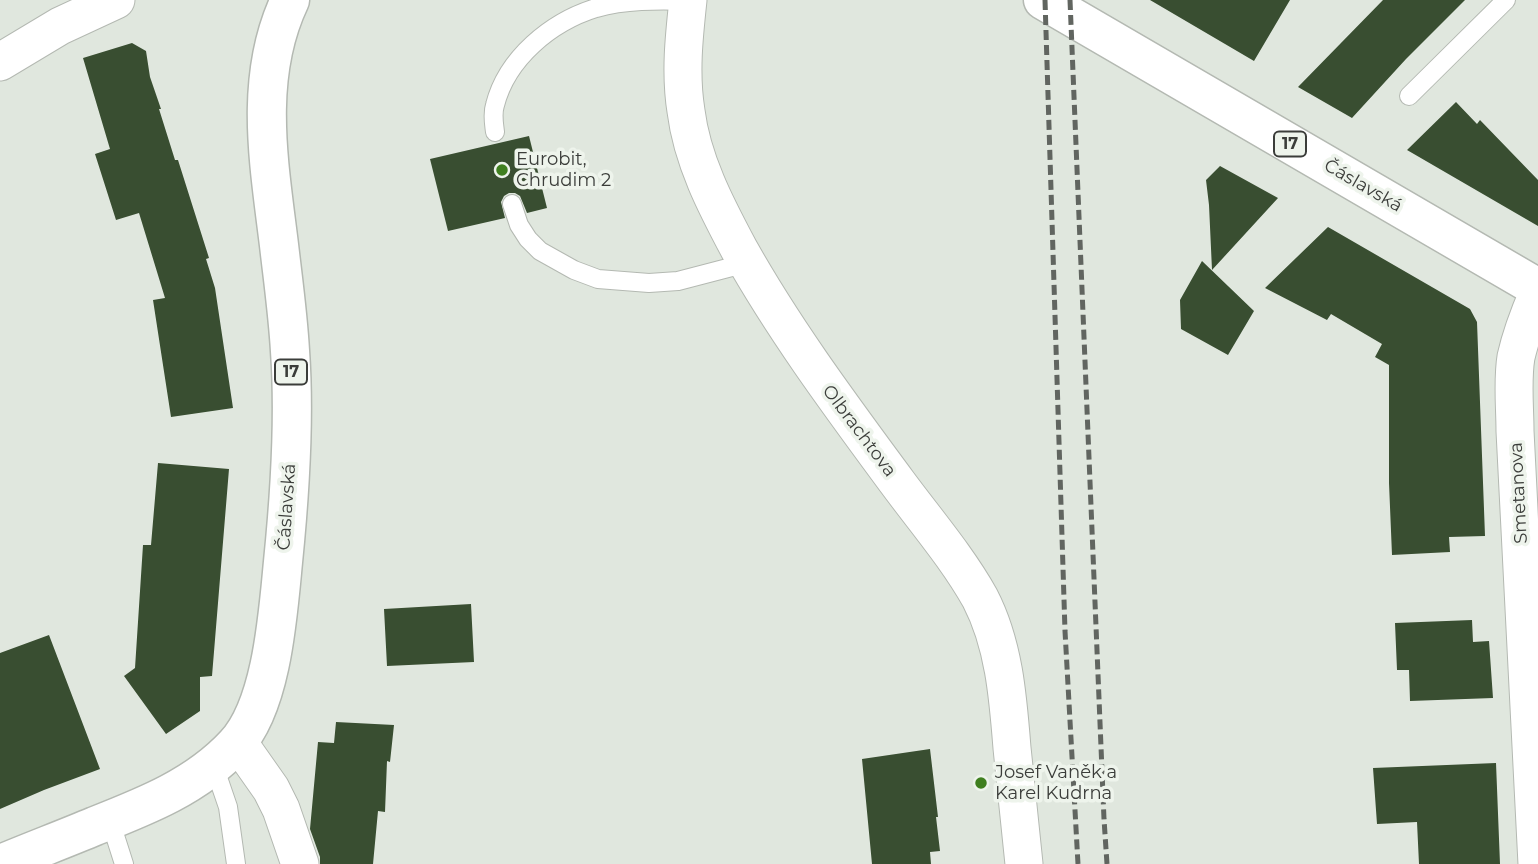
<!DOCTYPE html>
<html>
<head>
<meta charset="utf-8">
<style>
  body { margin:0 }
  canvas { display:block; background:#e0e7de }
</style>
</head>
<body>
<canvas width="1538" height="864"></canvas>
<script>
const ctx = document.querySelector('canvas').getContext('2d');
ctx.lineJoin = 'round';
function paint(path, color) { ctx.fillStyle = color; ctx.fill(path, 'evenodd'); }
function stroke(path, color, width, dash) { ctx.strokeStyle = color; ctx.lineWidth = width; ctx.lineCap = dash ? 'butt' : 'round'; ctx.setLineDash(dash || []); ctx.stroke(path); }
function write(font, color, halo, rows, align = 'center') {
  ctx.font = font + ' Montserrat,sans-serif'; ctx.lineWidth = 7; ctx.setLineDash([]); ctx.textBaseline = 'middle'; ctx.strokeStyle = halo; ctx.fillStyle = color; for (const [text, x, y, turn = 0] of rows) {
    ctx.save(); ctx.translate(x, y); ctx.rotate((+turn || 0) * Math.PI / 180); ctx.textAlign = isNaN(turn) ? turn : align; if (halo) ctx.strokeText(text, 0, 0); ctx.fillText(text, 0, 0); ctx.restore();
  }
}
const building = new Path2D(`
  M 1150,0 L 1290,0 L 1254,61 Z
  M 1383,0 L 1465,0 L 1406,59 L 1352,118 L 1298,87 Z
  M 132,43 L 146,51 L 150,77 L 161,109 L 159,109 L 175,160 L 178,160 L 209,258 L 206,259 L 215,288 L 233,408 L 171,417 L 153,300 L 165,298 L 139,213 L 116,220 L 95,154 L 110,149 L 83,58 Z
  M 1456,102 L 1477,124 L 1480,120 L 1538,180 L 1538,226 L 1407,150 Z
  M 529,136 L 547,208 L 527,213 L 520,196 L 515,193 L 509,193 L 504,196 L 501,202 L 505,218 L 448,231 L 430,159 Z
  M 1220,166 L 1278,198 L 1212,270 L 1209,205 L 1206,180 Z
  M 1328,227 L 1470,309 L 1477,322 L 1485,536 L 1449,537 L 1450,552 L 1392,555 L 1389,483 L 1389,365 L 1375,357 L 1382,344 L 1331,314 L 1327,320 L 1265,288 Z
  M 1202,261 L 1254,311 L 1228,355 L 1181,329 L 1180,300 Z
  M 158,463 L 229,469 L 212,676 L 200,677 L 200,711 L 166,734 L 124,676 L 135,668 L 143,545 L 151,545 Z
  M 471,604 L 474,662 L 387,666 L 384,609 Z
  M 1472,620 L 1473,642 L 1489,641 L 1493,698 L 1410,701 L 1409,670 L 1397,670 L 1395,623 Z
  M 49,635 L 100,769 L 44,790 L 0,809 L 0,653 Z
  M 336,722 L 394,725 L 390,762 L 387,761 L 385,812 L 378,811 L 373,864 L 320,864 L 320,857 L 310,829 L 318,742 L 334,743 Z
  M 930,749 L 938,817 L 936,817 L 940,851 L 930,852 L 931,864 L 872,864 L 862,759 Z
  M 1496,763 L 1500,864 L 1419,864 L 1417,822 L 1377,824 L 1373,768 Z`);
const service = new Path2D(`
  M 1409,96 L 1506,0
  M 495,132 C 494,123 492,114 495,105 C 507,58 551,22 596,8 C 625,0 657,0 688,1
  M 512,204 L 519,225 L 528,239 L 540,251 L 574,270 L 598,279 L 649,283 L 678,281 L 747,263
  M 214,766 L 228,807 L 236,864
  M 110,820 L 124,864`);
const minor = new Path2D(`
  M 688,0 C 684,37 680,74 686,111 C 692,160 716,206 739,249 C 785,331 841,406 897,482 C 925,520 957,557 980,598 C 1004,644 1008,697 1012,748 C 1016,787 1020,825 1024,864
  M 0,62 L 60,26 L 116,0
  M 238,742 L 271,789 L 281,809 L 300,864
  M 1537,864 L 1515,431 C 1515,407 1512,381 1516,357 C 1521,335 1529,314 1538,293`);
const primary = new Path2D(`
  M 1043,0 L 1538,288
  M 1,864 C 32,851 64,839 95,826 C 146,806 197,786 235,745 C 272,706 278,614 283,562 C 290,493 295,421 290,351 C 288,315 283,280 279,245 C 269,163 253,78 290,0`);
const rail = new Path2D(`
  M 1045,0 L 1065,631 L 1078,864
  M 1070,0 L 1104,819 L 1107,864`);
const markers = [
  [502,170,7,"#3f7f1f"],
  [981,783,7,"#3f7f1f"]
];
const shields = [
  [1290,144,32],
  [291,372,32]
];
const shieldNames = [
  ["17",1290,144],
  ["17",291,372]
];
const poiNames = [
  ["Eurobit,",516,160],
  ["Chrudim 2",516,181],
  ["Josef Vaněk a",995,773],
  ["Karel Kudrna",995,794]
];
const streetNames = [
  ["Čáslavská",1363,186,30],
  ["Olbrachtova",859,431,53],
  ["Smetanova",1519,493,-93],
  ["Čáslavská",287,507,-86]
];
paint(building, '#394e31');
stroke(service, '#b4b9b2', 20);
stroke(minor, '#b4b9b2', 39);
stroke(primary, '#b4b9b2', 41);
stroke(service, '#fff', 18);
stroke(minor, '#fff', 37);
stroke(primary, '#fff', 38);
stroke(rail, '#616560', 5, [10, 5]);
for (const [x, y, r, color] of markers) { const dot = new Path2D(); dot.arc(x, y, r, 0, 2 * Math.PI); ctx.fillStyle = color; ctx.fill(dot); stroke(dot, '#eef4ec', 2.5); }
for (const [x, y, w] of shields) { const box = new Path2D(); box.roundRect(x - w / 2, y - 12.5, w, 25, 5); ctx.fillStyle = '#eef4ec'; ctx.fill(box); stroke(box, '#3b3d3a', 2); }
write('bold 16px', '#3b3d3a', null, shieldNames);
write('18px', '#3b3d3a', '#eef4ec', poiNames, 'left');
write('18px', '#3b3d3a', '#eef4ec', streetNames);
</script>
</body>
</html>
